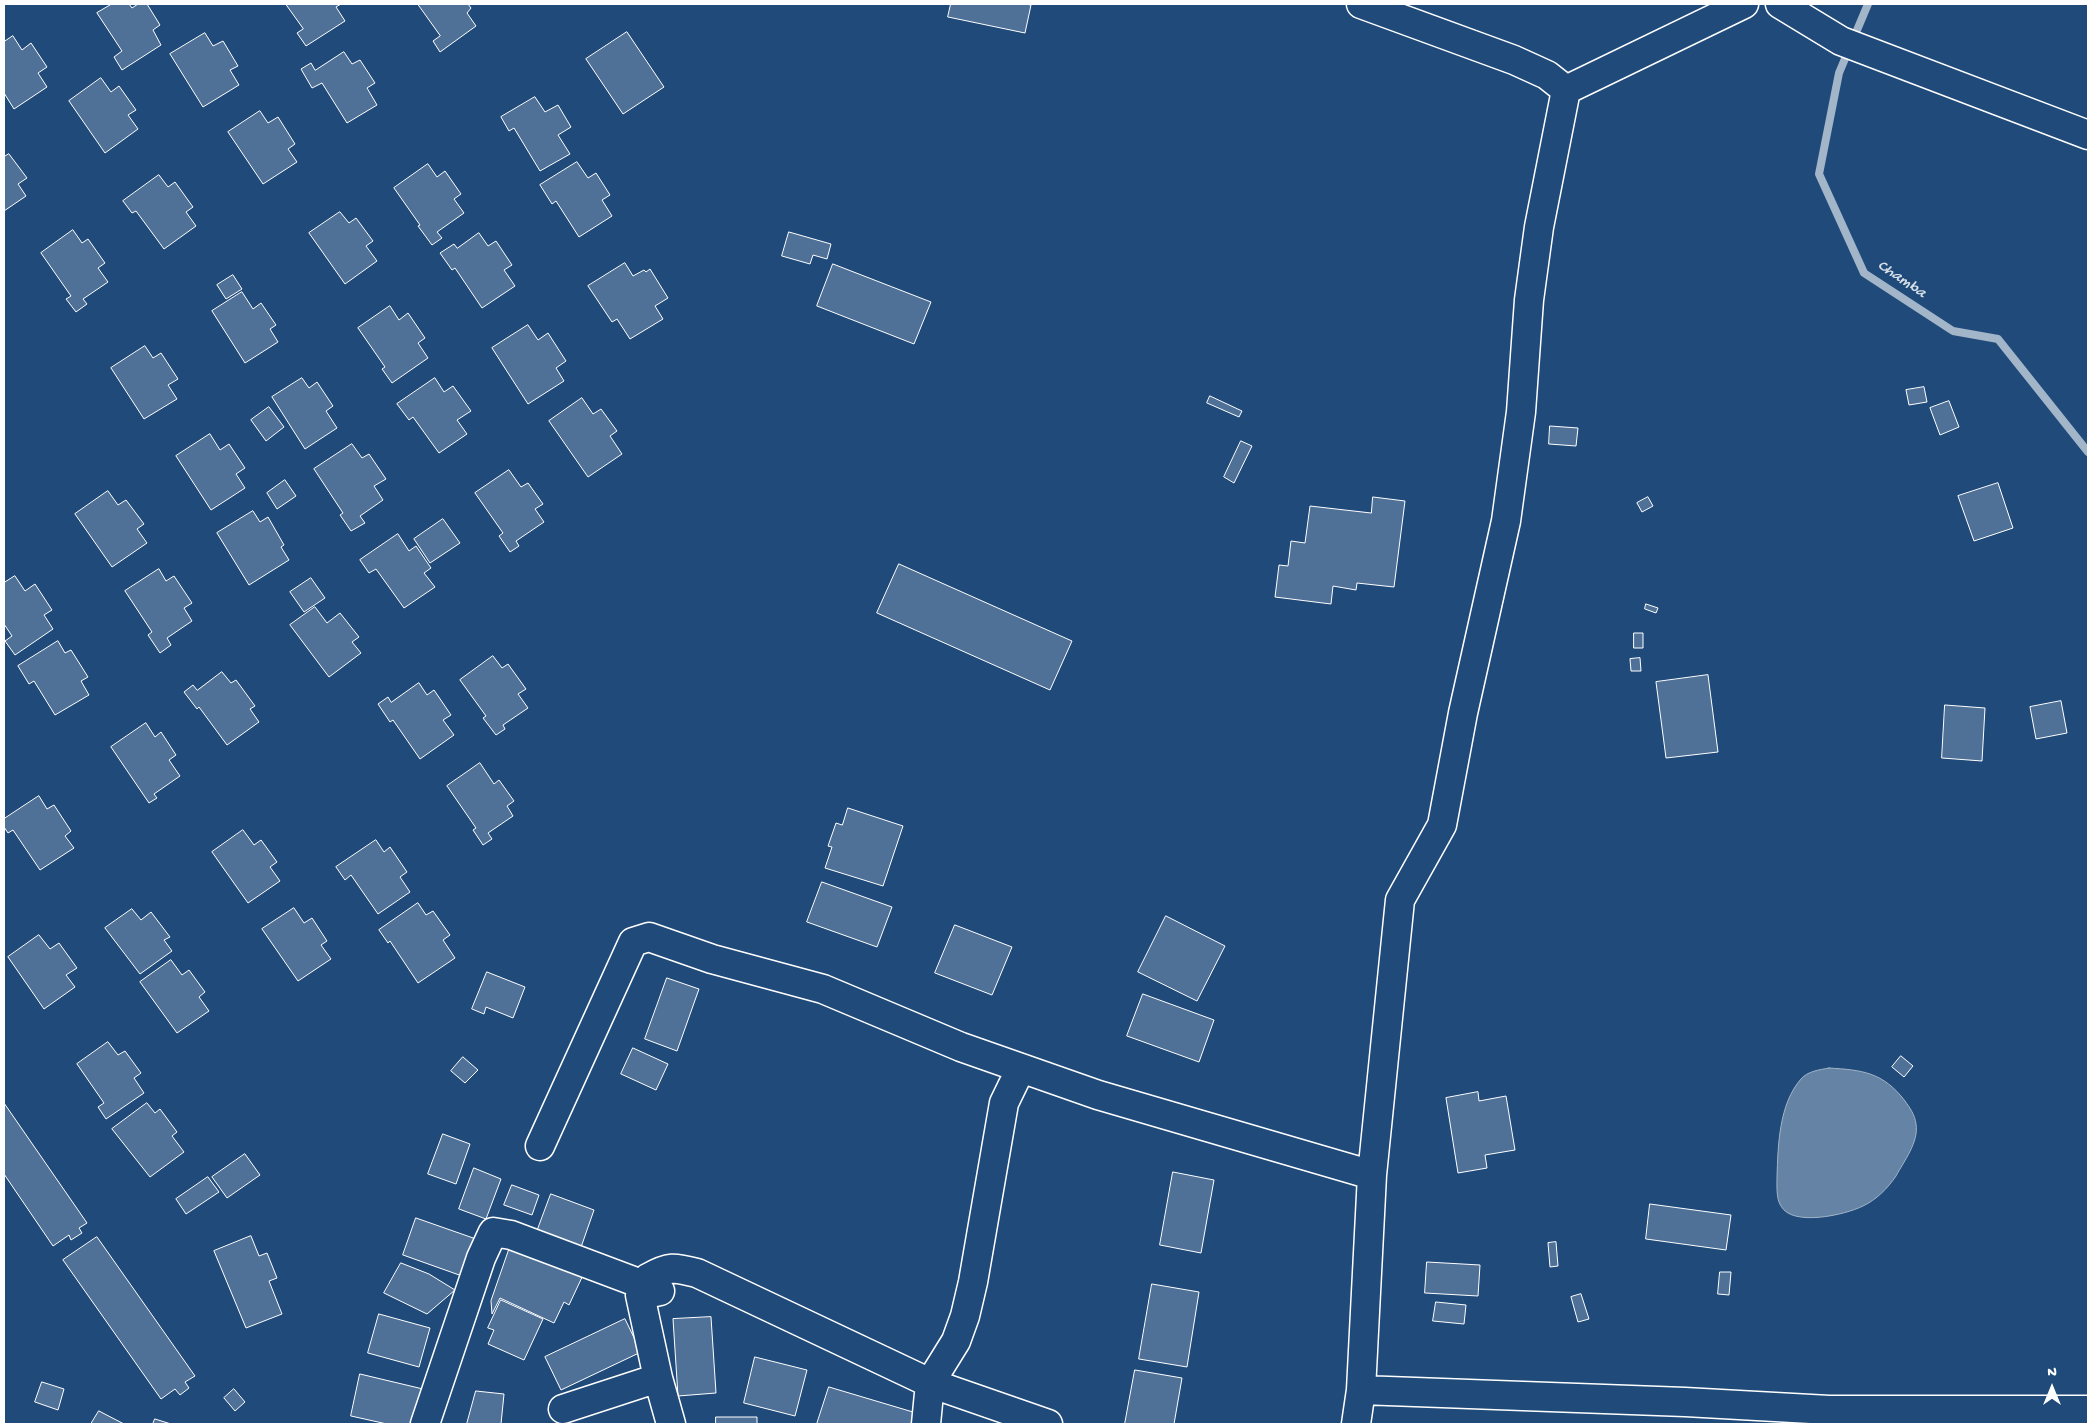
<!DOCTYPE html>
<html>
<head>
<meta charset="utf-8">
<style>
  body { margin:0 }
  #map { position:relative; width:2092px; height:1428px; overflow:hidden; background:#1f4a7a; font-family:"Gochi Hand",sans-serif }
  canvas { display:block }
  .frame { position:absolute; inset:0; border:5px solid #fff; pointer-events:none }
  .north { position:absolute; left:2027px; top:1363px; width:50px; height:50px; -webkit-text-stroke:4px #1f4a7a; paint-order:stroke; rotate:0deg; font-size:14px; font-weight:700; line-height:20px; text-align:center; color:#fff }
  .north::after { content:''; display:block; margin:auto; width:18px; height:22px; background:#fff; clip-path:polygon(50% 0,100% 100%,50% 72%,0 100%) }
</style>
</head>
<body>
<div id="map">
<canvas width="2092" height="1428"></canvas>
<div class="frame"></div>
<div class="north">N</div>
</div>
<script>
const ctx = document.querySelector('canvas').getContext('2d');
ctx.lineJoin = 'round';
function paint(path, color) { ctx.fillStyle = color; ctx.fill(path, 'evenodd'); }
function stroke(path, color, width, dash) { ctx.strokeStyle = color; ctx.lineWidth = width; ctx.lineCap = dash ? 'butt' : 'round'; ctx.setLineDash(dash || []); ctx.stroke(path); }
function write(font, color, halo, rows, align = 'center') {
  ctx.font = font + ' "Gochi Hand",sans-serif'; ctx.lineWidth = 4; ctx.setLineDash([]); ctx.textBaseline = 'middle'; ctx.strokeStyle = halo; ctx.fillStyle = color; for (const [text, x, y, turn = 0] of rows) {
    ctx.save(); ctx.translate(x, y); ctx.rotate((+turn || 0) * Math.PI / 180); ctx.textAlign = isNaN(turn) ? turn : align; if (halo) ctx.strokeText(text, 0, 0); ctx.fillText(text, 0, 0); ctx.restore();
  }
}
const water = new Path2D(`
  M 1829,1068 C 1862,1070 1883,1072 1905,1101 C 1910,1108 1915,1115 1916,1124 C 1919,1142 1904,1161 1896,1176 C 1888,1188 1876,1200 1863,1206 C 1845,1215 1792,1227 1781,1206 C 1776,1199 1777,1185 1777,1177 C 1778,1145 1779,1104 1801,1079 C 1808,1071 1819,1070 1829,1068 Z`);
const stream = new Path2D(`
  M 1868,4 L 1839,73 L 1819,174 L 1864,273 L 1953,331 L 1998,339 L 2088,452`);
const building = new Path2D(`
  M 112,4 L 129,4 L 132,8 L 138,4 L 147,4 L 160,25 L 153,30 L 161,45 L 122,70 L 114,57 L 122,51 L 97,13 Z
  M 286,4 L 341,4 L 336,7 L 345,21 L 306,46 L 297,33 L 303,29 Z
  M 418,4 L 468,4 L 471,8 L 467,13 L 476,26 L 440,52 L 433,41 L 440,36 Z
  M 951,4 L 1025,4 L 1031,5 L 1025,33 L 948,17 Z
  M 627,32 L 664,87 L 623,114 L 586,59 Z
  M 205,33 L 213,46 L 223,41 L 238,66 L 230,70 L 239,85 L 203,107 L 170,54 Z
  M 13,36 L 22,50 L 31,43 L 47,67 L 38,73 L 47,87 L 14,109 L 4,93 L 4,42 Z
  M 344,52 L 352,64 L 360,60 L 375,83 L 367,88 L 377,105 L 347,123 L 322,83 L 312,88 L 301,69 L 311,63 L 315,70 Z
  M 101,78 L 111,92 L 119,86 L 136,110 L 128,115 L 138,129 L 105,153 L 69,101 Z
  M 535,97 L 545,112 L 558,105 L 571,127 L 558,135 L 570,154 L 540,171 L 514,128 L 509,131 L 501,117 Z
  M 260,111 L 268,123 L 278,117 L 295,144 L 288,149 L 297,162 L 263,184 L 228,132 Z
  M 9,154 L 27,178 L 18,184 L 26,196 L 4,211 L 4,157 Z
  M 577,162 L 588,178 L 596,173 L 610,195 L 602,200 L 612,216 L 579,237 L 556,201 L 552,204 L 540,185 Z
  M 428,164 L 437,177 L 445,171 L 461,194 L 454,199 L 464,213 L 437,232 L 442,238 L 432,245 L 418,226 L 420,225 L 394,188 Z
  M 159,175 L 168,187 L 175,182 L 193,207 L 186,212 L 196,226 L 164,249 L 136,211 L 132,213 L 123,201 Z
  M 340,212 L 349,223 L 356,218 L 373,241 L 366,246 L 377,261 L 345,284 L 309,233 Z
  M 73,230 L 82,243 L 88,239 L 105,263 L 98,268 L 108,282 L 83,299 L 87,304 L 76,312 L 66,299 L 71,296 L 41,253 Z
  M 789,232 L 831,244 L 827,259 L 813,255 L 810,264 L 782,256 Z
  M 479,233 L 488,246 L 496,241 L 512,265 L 504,270 L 515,286 L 482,308 L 455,268 L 452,270 L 440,253 L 454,244 L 457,248 Z
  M 625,263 L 633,276 L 644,270 L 646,272 L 650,269 L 668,298 L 655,306 L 663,319 L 630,339 L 617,319 L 612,322 L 588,286 Z
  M 833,264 L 931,302 L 914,344 L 817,306 Z
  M 233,275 L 242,289 L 226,299 L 217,285 Z
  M 242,292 L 253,309 L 261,303 L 276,325 L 270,329 L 278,342 L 245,363 L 212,311 Z
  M 390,306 L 399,320 L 408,313 L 425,338 L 418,343 L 428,358 L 392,383 L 382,369 L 385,367 L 358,328 Z
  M 528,325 L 538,340 L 548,333 L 566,361 L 556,368 L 564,381 L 528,404 L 492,348 Z
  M 145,346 L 153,358 L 161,353 L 178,379 L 168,385 L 177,399 L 144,419 L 111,368 Z
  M 302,378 L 309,388 L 317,382 L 333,406 L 326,411 L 337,428 L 305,449 L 272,397 Z
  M 435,378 L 444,392 L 453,386 L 471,411 L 457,420 L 467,434 L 439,453 L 413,417 L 409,420 L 397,404 Z
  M 1924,387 L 1927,402 L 1909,405 L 1906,390 Z
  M 1210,396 L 1242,411 L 1239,417 L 1207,403 Z
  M 582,398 L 593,414 L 601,409 L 617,431 L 610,436 L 622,454 L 588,477 L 549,421 Z
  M 1949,401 L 1959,427 L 1940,435 L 1930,408 Z
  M 269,407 L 284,427 L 266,441 L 251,420 Z
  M 1550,426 L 1578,428 L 1576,446 L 1549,444 Z
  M 210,434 L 220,450 L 229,444 L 245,468 L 236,474 L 245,488 L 211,510 L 176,456 Z
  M 1241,441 L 1252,446 L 1234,483 L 1224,477 Z
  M 352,444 L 362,458 L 369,454 L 386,479 L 374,486 L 383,500 L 360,516 L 365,523 L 351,531 L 340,515 L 343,513 L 314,469 Z
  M 509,470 L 521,487 L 528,483 L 543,504 L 535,509 L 544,522 L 516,541 L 519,546 L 510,552 L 499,536 L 503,533 L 475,493 Z
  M 285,480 L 296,496 L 277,509 L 267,493 Z
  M 1998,483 L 2013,528 L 1974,541 L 1958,496 Z
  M 108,491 L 118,505 L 126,500 L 144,524 L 137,529 L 147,543 L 112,567 L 75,514 Z
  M 1373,497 L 1405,501 L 1394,587 L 1357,583 L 1356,590 L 1333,586 L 1331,604 L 1275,597 L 1279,565 L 1288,566 L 1291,541 L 1305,543 L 1310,506 L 1371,513 Z
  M 1648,497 L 1653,506 L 1642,512 L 1637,503 Z
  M 253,511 L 260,522 L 268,517 L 284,545 L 281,547 L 289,560 L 249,585 L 217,533 Z
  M 443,519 L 460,543 L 430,563 L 414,539 Z
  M 398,534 L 409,551 L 416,546 L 431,568 L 424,573 L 435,587 L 404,608 L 376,569 L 369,573 L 360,560 Z
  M 899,564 L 1072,641 L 1050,690 L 877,613 Z
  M 159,569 L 166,581 L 174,576 L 192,603 L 184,608 L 192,621 L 167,638 L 171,645 L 160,653 L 148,635 L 152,632 L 125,591 Z
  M 15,576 L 25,591 L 35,584 L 52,610 L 44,615 L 53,629 L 15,655 L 5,641 L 12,636 L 4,624 L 4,583 Z
  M 311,578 L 325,598 L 304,612 L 290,592 Z
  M 1646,604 L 1658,608 L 1656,613 L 1645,609 Z
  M 315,607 L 327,623 L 340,613 L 359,637 L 352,642 L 361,653 L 329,677 L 290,625 Z
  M 1634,633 L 1643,633 L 1643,648 L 1634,648 Z
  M 58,641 L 65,653 L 71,650 L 88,677 L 81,681 L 89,695 L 55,715 L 34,681 L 29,684 L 18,666 Z
  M 493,656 L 502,668 L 508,664 L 526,689 L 518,694 L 528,708 L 503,725 L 505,729 L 496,735 L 483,718 L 486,716 L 460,680 Z
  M 1640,658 L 1641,671 L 1631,671 L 1630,659 Z
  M 222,672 L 231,683 L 236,680 L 255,706 L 250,709 L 259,722 L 227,745 L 199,707 L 197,709 L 184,692 L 193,685 L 197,690 Z
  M 1708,675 L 1718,752 L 1666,758 L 1656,682 Z
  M 419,683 L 427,695 L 434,690 L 451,715 L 443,720 L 454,735 L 420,759 L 393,720 L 390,722 L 378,704 L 388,697 L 391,702 Z
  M 2061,701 L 2067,733 L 2036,739 L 2030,707 Z
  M 1945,705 L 1985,708 L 1982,761 L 1942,758 Z
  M 146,723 L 155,737 L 161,732 L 176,755 L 169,760 L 180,776 L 154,794 L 157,798 L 149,803 L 111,747 Z
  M 480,763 L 494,784 L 499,780 L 514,801 L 507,806 L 513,816 L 488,833 L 492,839 L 483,845 L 473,830 L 476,828 L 447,786 Z
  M 39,796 L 47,809 L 54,805 L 71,831 L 65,836 L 74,848 L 40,870 L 13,830 L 8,833 L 4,827 L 4,819 Z
  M 848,808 L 903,826 L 883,886 L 825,868 L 832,847 L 828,846 L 836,823 L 842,825 Z
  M 243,830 L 254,845 L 261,840 L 277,862 L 270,867 L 280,881 L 248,903 L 212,852 Z
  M 376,840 L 384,852 L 390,847 L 407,872 L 400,877 L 410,892 L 378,914 L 351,875 L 345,880 L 336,867 Z
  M 822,882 L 892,907 L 877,947 L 807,922 Z
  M 418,903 L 426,915 L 433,911 L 450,935 L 443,940 L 455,958 L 418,983 L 390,941 L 388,943 L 379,930 Z
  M 294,908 L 304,923 L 312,918 L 327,941 L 321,945 L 331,959 L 298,981 L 262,929 Z
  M 132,909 L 141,920 L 151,912 L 170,937 L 164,940 L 172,951 L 140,974 L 105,928 Z
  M 1166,916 L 1225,946 L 1197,1001 L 1138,972 Z
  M 955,925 L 1012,947 L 992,995 L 935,973 Z
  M 39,935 L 50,949 L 59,943 L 77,968 L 66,975 L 75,987 L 44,1009 L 8,957 Z
  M 171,960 L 182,975 L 189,970 L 205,992 L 199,997 L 209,1011 L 177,1033 L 140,982 Z
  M 487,972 L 525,987 L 513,1018 L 486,1007 L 484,1014 L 472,1009 Z
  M 667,978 L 699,989 L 677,1051 L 645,1039 Z
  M 1143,994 L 1214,1020 L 1199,1062 L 1127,1036 Z
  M 108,1042 L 118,1055 L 125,1051 L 141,1073 L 134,1078 L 144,1093 L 106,1119 L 98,1107 L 104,1103 L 77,1064 Z
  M 633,1048 L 668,1064 L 656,1090 L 621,1074 Z
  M 1901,1056 L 1913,1066 L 1904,1077 L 1892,1067 Z
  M 463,1057 L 478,1070 L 465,1083 L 451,1071 Z
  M 1478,1092 L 1479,1101 L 1506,1096 L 1515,1150 L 1485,1155 L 1487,1168 L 1458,1173 L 1446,1098 Z
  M 4,1103 L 87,1223 L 79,1228 L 82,1233 L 71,1240 L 69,1235 L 53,1246 L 4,1174 Z
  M 147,1103 L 155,1113 L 160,1109 L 177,1132 L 172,1136 L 184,1152 L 150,1177 L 112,1129 Z
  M 443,1134 L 470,1144 L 456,1184 L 428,1174 Z
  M 245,1154 L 260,1175 L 227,1198 L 212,1177 Z
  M 474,1168 L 501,1179 L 486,1219 L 459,1209 Z
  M 1173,1172 L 1214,1180 L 1201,1253 L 1160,1245 Z
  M 208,1177 L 219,1192 L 186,1214 L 176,1199 Z
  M 512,1185 L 539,1195 L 532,1215 L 504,1205 Z
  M 551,1194 L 594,1210 L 579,1253 L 535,1237 Z
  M 1650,1204 L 1731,1215 L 1726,1250 L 1646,1239 Z
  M 416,1218 L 476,1239 L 462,1276 L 403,1255 Z
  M 251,1236 L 259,1256 L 267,1253 L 277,1278 L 269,1281 L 282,1314 L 246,1328 L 214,1251 Z
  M 97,1237 L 195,1376 L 185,1382 L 189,1388 L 180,1395 L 175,1389 L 161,1399 L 63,1260 Z
  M 1556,1242 L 1558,1266 L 1550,1267 L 1548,1243 Z
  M 510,1247 L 584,1273 L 569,1305 L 564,1302 L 554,1323 L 500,1298 L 492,1314 L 491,1301 Z
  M 1427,1262 L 1480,1265 L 1478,1296 L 1425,1293 Z
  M 401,1263 L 429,1274 L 455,1290 L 427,1314 L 384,1293 Z
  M 1720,1272 L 1731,1272 L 1729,1295 L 1718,1294 Z
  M 1152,1284 L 1199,1292 L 1187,1367 L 1139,1359 Z
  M 1581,1294 L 1589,1319 L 1578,1322 L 1571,1297 Z
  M 501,1300 L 543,1319 L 524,1360 L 488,1344 L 494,1330 L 488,1328 Z
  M 1436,1302 L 1466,1305 L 1464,1324 L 1433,1321 Z
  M 379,1314 L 430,1328 L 419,1367 L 368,1353 Z
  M 711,1317 L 716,1393 L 678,1396 L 673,1319 Z
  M 625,1319 L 641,1352 L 561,1390 L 545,1357 Z
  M 755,1357 L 807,1370 L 795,1416 L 744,1403 Z
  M 1135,1370 L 1182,1378 L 1174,1424 L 1125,1424 Z
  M 360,1374 L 423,1389 L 415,1424 L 387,1424 L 351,1416 Z
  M 42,1382 L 64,1389 L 58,1410 L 35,1402 Z
  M 829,1387 L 923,1415 L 920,1424 L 817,1424 Z
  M 234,1389 L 245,1402 L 235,1411 L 224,1398 Z
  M 476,1391 L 504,1394 L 501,1424 L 467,1424 Z
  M 99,1411 L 124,1424 L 91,1424 Z
  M 716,1417 L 757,1417 L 757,1424 L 716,1424 Z
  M 155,1419 L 171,1424 L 153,1424 Z`);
const minor = new Path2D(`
  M 1361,4 L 1514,60 L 1547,75 L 1566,90
  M 1566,90 L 1744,4
  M 540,1146 L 633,942 L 649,937 L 712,959 L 823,989 L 961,1047 L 1098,1095 L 1372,1175
  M 1361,1390 L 1685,1402 L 1829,1410 L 2088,1410
  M 563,1409 L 658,1378
  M 425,1424 L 481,1258 L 493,1232 L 511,1235 L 660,1291
  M 671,1424 L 658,1378 L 640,1295 L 660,1291 L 648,1278 C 669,1266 674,1267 697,1273 L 930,1383 L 1048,1424
  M 926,1424 L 930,1383 L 956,1341 L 965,1316 L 973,1282 L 1004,1103 L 1021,1068
  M 1356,1424 L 1361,1390 L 1372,1175 L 1400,900 L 1442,825 L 1463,713 L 1506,521 L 1521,412 L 1529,300 L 1539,227 L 1566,90`);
const major = new Path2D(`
  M 1780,4 L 1841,41 L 2088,135`);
const waterNames = [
  ["Chamba",1901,280,34]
];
paint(water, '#6583a4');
stroke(water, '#a3b5c8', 1);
stroke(stream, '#a3b5c8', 8);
paint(building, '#507197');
stroke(building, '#fff', 1);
stroke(minor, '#fff', 31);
stroke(major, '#fff', 31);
stroke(minor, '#1f4a7a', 28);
stroke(major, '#1f4a7a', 28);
write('italic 16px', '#d8e0e8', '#1f4a7a', waterNames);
</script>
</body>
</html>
